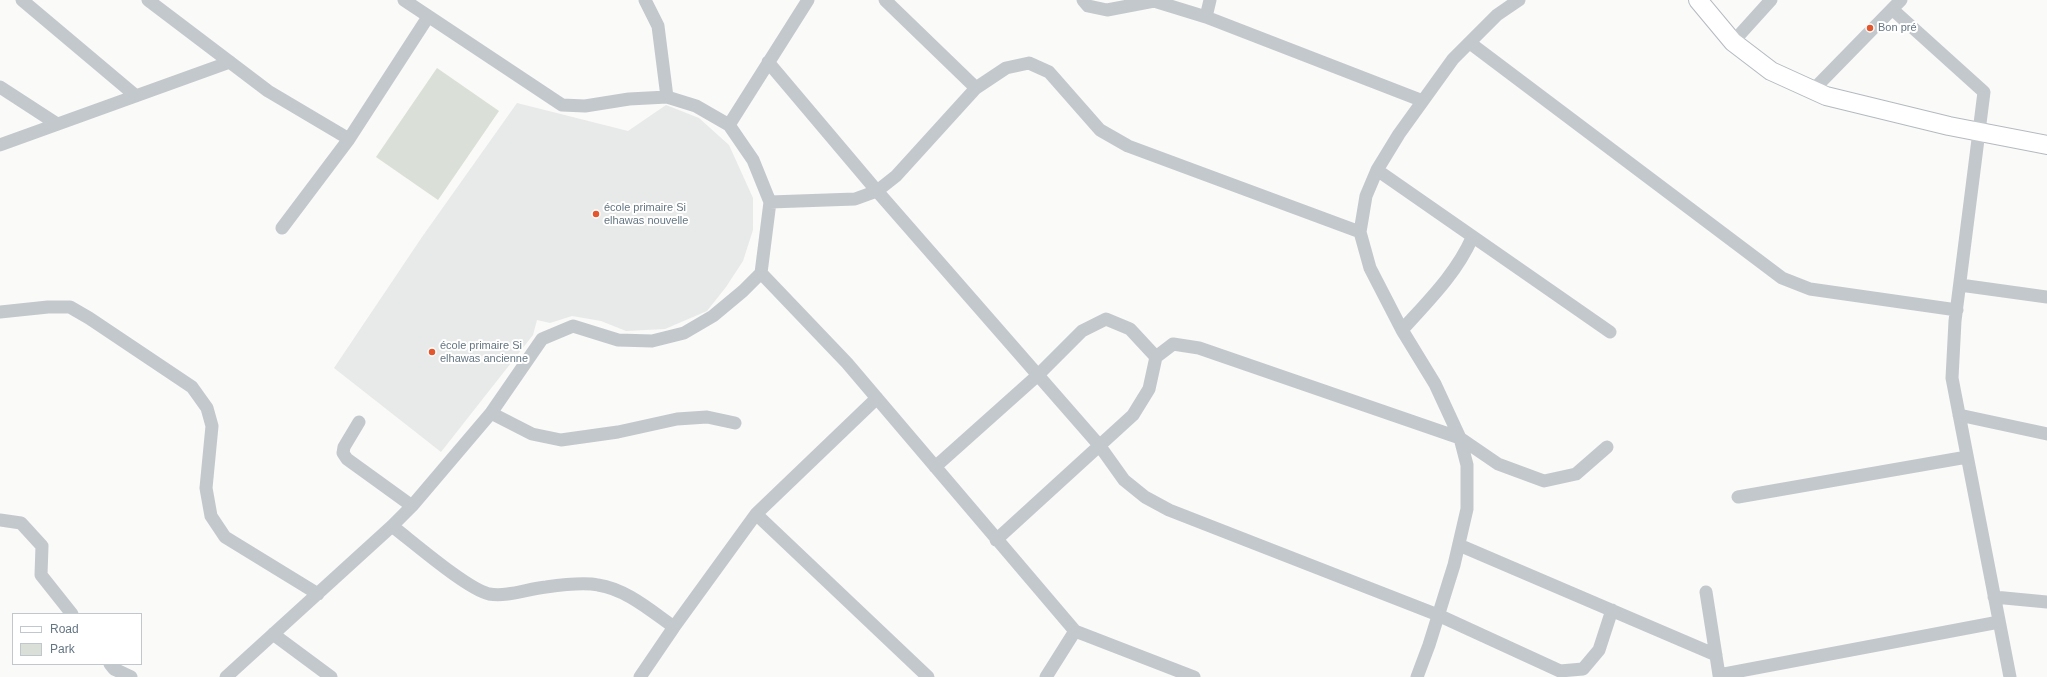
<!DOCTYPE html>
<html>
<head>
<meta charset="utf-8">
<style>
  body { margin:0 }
  #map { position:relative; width:2047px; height:677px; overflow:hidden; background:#fafaf8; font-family:Helvetica,sans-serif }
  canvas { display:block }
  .legend { position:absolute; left:12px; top:613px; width:130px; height:52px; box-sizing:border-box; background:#fff; border:1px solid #c1c8cd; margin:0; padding:5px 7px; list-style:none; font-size:12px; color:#657683 }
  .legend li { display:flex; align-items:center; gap:8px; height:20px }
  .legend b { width:20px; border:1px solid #c1c8cd }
</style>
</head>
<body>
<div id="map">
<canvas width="2047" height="677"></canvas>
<ul class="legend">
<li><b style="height:5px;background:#fff"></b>Road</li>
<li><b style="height:11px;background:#dadfd7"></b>Park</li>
</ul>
</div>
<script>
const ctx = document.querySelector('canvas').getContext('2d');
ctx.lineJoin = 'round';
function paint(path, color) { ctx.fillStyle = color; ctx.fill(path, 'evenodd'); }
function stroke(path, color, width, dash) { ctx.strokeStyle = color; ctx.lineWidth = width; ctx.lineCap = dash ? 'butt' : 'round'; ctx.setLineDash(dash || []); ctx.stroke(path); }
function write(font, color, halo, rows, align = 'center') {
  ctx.font = font + ' Helvetica,sans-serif'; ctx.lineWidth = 4; ctx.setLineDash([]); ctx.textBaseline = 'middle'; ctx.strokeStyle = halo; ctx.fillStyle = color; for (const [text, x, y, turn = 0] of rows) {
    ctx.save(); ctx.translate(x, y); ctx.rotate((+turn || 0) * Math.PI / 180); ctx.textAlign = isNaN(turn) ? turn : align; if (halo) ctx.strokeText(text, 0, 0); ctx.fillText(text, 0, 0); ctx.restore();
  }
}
const built = new Path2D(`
  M 517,103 L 628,131 L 666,105 L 699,118 L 729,145 L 753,198 L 753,230 L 743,261 L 726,287 L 707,311 L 665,329 L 626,331 L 601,321 L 572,316 L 550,323 L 537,320 L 533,335 L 441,452 L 334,368 L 422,237 Z`);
const green = new Path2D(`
  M 437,68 L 499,111 L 438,200 L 376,157 Z`);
const street = new Path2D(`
  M 22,0 L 136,96
  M 148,0 L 268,91 L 349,139
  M 645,0 L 658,26 L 667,97
  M 885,0 L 976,88
  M 1083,0 L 1088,6 L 1107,10 L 1154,1 L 1206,17 L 1423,101
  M 1892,9 L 1984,92 L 1955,321 L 1952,378 L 2010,677
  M 1206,17 L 1210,0
  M 1733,42 L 1771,0
  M 1470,43 L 1782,278 L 1810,289 L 1957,310
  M 768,62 L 877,191 L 1099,445 L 1124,480 L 1145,497 L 1169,510 L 1438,615 L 1560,671 L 1583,669 L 1599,650 L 1612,610
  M 0,87 L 57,124
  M 1813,90 L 1901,0
  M 729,125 L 808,0
  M 0,145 L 230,62
  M 1377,170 L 1610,332
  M 770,202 L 855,199 L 877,191 L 896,176 L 976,88 L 1006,68 L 1029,63 L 1049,72 L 1100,130 L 1128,146 L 1360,232
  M 282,228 L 349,139 L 428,17
  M 761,273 L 847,363 L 1075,631 L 1194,677
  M 1960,285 L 2047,297
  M 0,312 L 48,307 L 70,307 L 89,318 L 192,387 L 207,408 L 212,426 L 206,488 L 211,516 L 225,537 L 318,594
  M 1402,330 C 1428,301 1456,274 1472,238
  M 877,398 L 756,514 L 928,677
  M 491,413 L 532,434 L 561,440 L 618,432 L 677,419 L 707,417 L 735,423
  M 1959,415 L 2047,434
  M 359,422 L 344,447 L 343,453 L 347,459 L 412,506
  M 935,467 L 1038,375 L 1082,331 L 1106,319 L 1130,329 L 1156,357
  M 1738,497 L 1967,457
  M 0,520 L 21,523 L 42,546 L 41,575 L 72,614
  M 392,526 C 413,542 467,589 489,594 C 508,597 527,589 546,587 C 560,585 584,582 598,585 C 626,589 651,611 674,627
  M 996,540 L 1133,415 L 1149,389 L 1156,357 L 1173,344 L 1199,348 L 1460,438 L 1498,464 L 1544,481 L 1576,474 L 1607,447
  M 1459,545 L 1716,655
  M 1706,592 L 1719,675 L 1999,622
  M 1994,597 L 2047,602
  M 273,634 L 331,677
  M 110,664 L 114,669 L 131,677
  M 226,677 L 392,526 L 412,506 L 491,413 L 542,339 L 573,326 L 618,340 L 652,341 L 684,333 L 713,316 L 743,291 L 761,273 L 770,202 L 753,160 L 729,125 L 696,106 L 667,97 L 629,99 L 585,106 L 562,105 L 404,0
  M 640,677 L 674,627 L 756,514
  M 1046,677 L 1075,631
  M 1417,677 L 1429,645 L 1454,565 L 1467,509 L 1467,465 L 1460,438 L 1435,384 L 1402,330 L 1370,268 L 1360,232 L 1366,196 L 1377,170 L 1399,134 L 1453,59 L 1497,15 L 1519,0`);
const secondary = new Path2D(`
  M 1698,0 L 1733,42 L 1771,71 L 1826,96 L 1949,126 L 2047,145`);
const markers = [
  [1870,28,4,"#e4572e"],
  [596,214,4,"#e4572e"],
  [432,352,4,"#e4572e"]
];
const poiNames = [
  ["Bon pré",1878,28],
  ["école primaire Si",604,208],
  ["elhawas nouvelle",604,221],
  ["école primaire Si",440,346],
  ["elhawas ancienne",440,359]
];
paint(built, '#e8e9e9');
paint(green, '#dadfd7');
stroke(secondary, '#b3babf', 20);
stroke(street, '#c3c8cc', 13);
stroke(secondary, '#fff', 18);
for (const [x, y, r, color] of markers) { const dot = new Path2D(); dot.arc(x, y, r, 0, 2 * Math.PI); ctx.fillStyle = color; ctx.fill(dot); stroke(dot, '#fff', 1.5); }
write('11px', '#657683', '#fff', poiNames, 'left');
</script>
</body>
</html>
